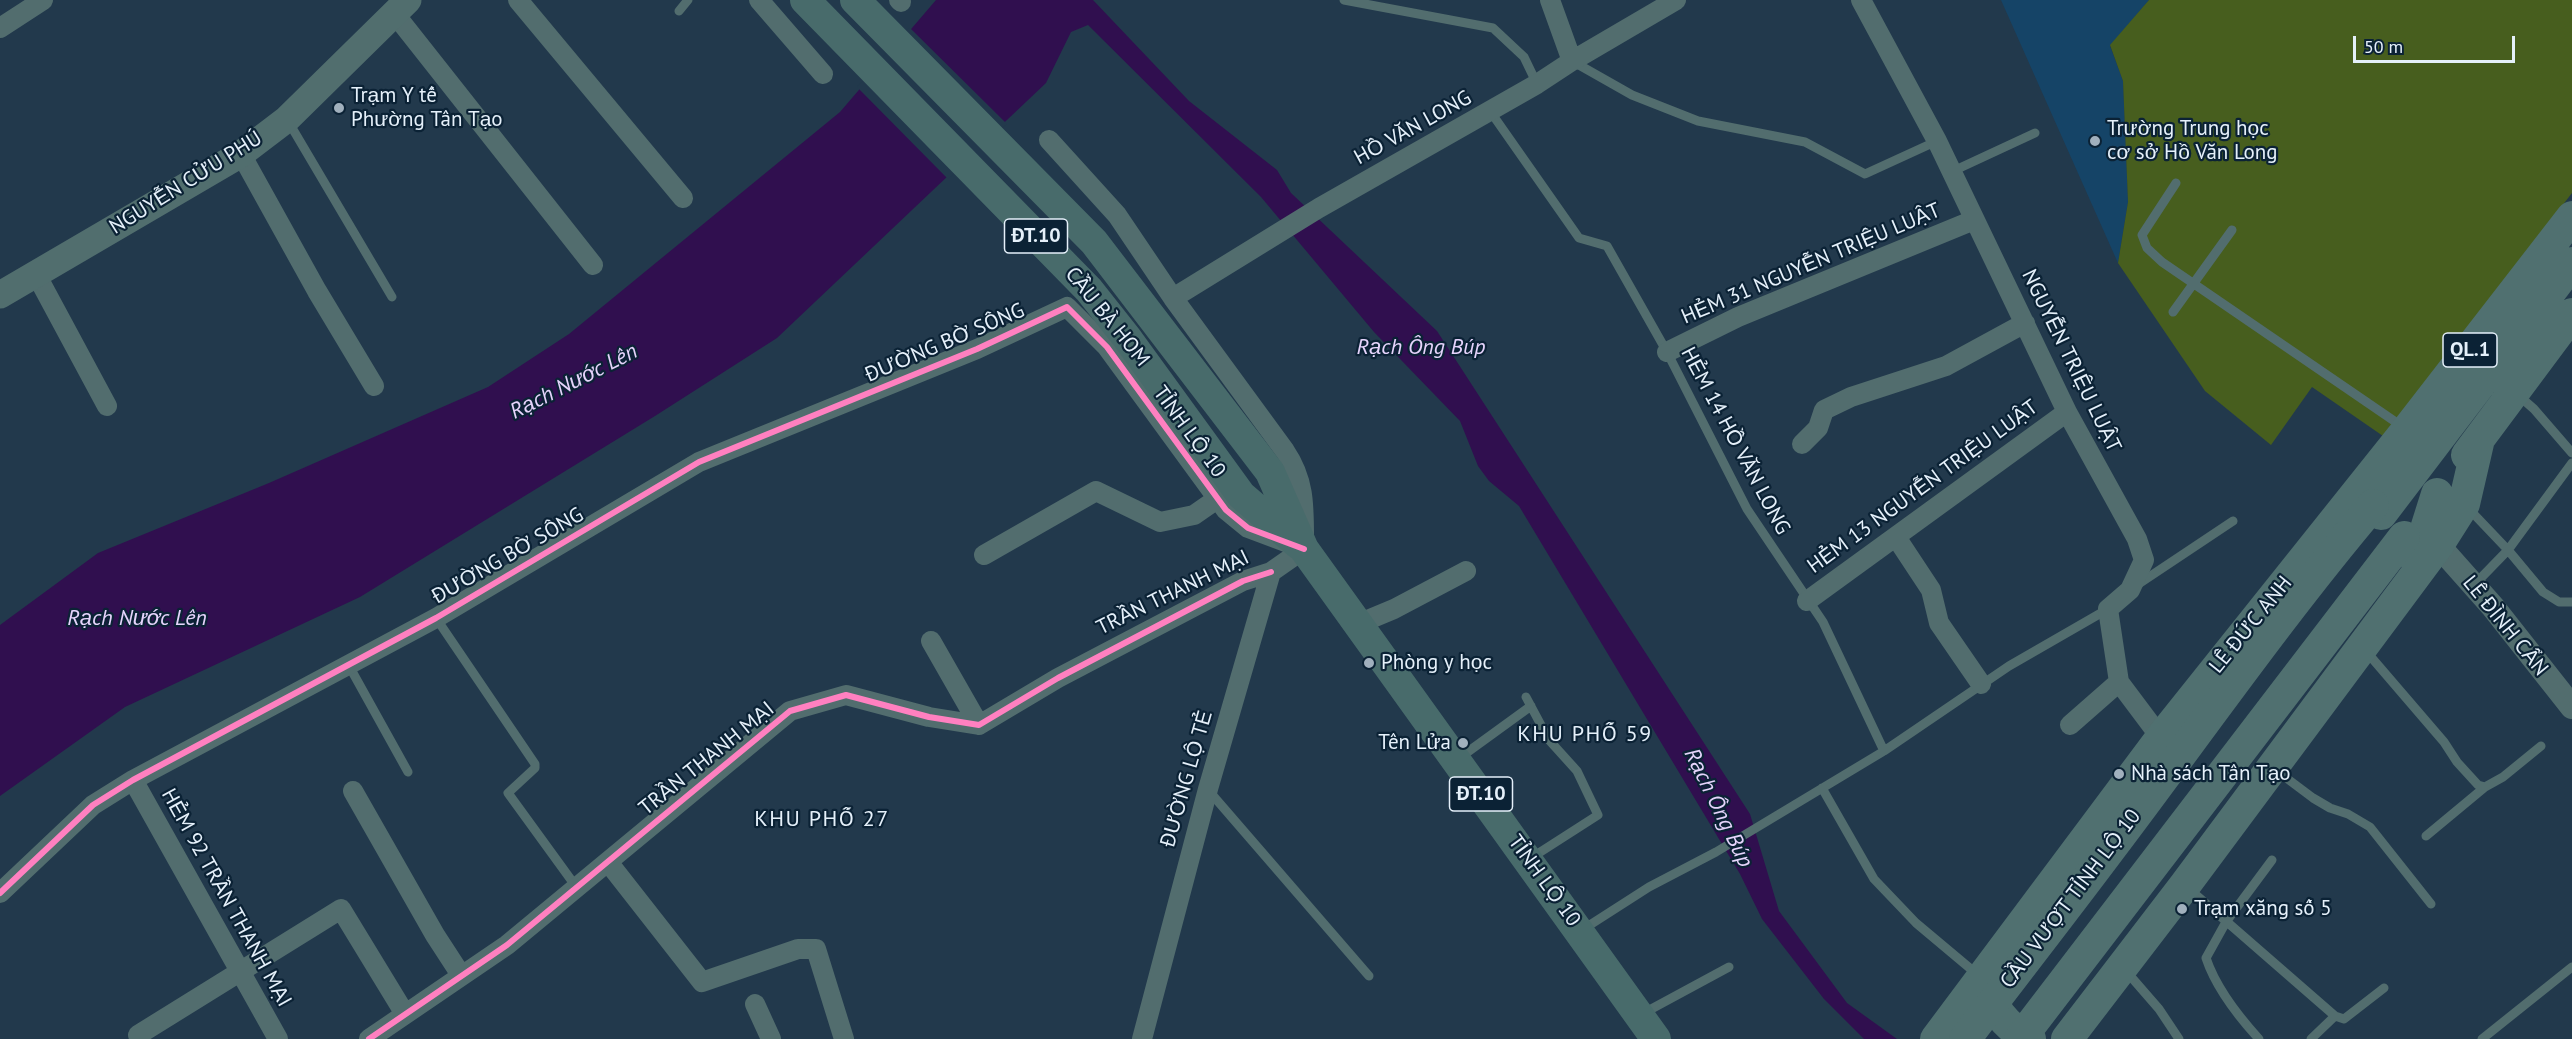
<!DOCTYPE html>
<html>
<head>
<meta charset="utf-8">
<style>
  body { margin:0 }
  #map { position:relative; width:2572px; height:1039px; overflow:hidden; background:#22394c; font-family:"PT Sans",sans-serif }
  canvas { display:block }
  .scale { position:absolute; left:2353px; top:36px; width:162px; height:27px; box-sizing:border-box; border:3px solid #e5f0fa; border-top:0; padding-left:8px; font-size:18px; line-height:21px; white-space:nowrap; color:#e5f0fa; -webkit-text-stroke:4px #0b2235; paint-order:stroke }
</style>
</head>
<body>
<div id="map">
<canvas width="2572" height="1039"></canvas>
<div class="scale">50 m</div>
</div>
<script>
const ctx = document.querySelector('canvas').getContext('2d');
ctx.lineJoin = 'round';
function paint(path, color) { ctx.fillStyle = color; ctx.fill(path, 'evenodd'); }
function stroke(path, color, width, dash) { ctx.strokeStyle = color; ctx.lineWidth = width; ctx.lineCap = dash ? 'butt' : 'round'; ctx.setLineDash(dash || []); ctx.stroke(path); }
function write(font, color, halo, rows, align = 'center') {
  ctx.font = font + ' "PT Sans",sans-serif'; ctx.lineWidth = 4.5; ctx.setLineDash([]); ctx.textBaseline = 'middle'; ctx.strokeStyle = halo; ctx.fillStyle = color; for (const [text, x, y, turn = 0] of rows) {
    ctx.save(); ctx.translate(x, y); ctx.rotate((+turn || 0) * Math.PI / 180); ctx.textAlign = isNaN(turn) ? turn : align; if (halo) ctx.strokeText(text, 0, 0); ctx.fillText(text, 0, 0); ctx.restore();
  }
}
const built = new Path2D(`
  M 2001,0 L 2149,0 L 2110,46 L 2123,81 L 2128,202 L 2118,263 Z`);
const green = new Path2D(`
  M 2149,0 L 2572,0 L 2572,193 L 2383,436 L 2312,387 L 2271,445 L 2205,391 L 2118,263 L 2128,202 L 2123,81 L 2110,45 Z`);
const water = new Path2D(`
  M 936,0 L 1093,0 L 1189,101 L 1277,170 L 1291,193 L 1437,331 L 1750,814 L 1779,911 L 1847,1003 L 1897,1039 L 1864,1039 L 1824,999 L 1762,919 L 1740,874 L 1519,506 L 1489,481 L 1478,466 L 1460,421 L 1374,332 L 1261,197 L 1088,25 L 1071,32 L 1046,83 L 777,338 L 655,416 L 360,597 L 125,707 L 0,796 L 0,625 L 98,553 L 269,483 L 488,387 L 569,334 L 840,112 Z`);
const pier = new Path2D(`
  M 909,27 L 1007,124 L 948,179 L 857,87 Z`);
const service = new Path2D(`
  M 1344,0 L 1493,28 L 1524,57 L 1537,84
  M 679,11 L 688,0
  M 1572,61 L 1632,95 L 1698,121 L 1805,142 L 1865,174 L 1937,141
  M 1490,111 L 1579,238 L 1607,246 L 1667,352 L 1747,509 L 1823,622 L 1884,751
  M 288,121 L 392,297
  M 1951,172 L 2035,133
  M 2176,183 L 2142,235 L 2147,248 L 2162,262 L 2403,427
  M 2173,312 L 2232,230
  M 2518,395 L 2534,409 L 2572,453
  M 2468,508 L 2508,550 L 2543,592 L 2559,602 L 2572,602
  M 2137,585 L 2233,521
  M 2474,585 L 2508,550 L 2572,463
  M 436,618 L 535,764 L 535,768 L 508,793 L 577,888
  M 2365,650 L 2444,742 L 2457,762 L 2478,785 L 2485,787
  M 348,664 L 408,772
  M 1526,697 L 1549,740 L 1577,771 L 1598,815 L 1531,858
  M 1458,759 L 1531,706
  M 2277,771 L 2313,798 L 2330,808 L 2348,814 L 2370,827 L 2431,904
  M 1822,788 L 1874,879 L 1916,923 L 1978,975
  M 1209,791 L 1369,976
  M 2426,836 L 2485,787 L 2503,777 L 2541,746
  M 2188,888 L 2335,1016 L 2344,1019 L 2384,988
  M 1582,930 L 1649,887 L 1716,852 L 1884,751 L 2009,666 L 2108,609
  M 2126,971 L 2159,1009 L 2179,1039
  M 1642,1014 L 1729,967
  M 2259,1039 C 2238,1016 2216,988 2206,958 L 2226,922 L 2272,860
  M 2311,1039 L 2335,1016
  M 2482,1039 L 2572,967`);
const minor = new Path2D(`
  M 518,0 L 683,198
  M 759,0 L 823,74
  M 899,0 L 901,2
  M 1550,0 L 1572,61
  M 1861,0 L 1937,141 L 2067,412 L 2137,539 L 2144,560 L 2130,590 L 2108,609 L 2119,682 L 2161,738
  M 394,13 L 593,265
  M 0,28 L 43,0
  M 1049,140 L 1117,215 L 1173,298 L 1285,451 C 1304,479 1304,504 1304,537
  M 241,154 L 317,291 L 374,386
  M 36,274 L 107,406
  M 1173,298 L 1319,208 L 1537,84 L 1572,61 L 1676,0
  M 1667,352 L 1738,317 L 1974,220
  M 1802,444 L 1818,428 L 1824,410 L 1851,397 L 1946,366 L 2025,323
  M 1896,537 L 1931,590 L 1939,623 L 1981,684
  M 984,555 L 1096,491 L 1160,522 L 1194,515 L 1217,499
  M 1807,601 L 2067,412
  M 1358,624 L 1394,609 L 1466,571
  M 931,641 L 979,725
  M 2070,725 L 2119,682
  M 133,780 L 278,1039
  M 353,791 L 435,935 L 461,975
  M 608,862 L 702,982 L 798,949 L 816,949 L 844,1039
  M 0,893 L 93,805 L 133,780 L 436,618 L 699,462 L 977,349 L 1067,307 L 1107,347 L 1226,510 L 1248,528 L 1288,543
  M 755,1004 L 771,1039
  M 138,1035 L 341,909 L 405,1014
  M 369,1039 L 507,945 L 790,711 L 846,695 L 929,717 L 979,725 L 1058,678 L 1243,581 L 1271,572
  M 1142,1039 L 1208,789 L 1271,572 L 1304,549`);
const tertiary = new Path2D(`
  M 2438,545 L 2493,607 L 2572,707`);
const secondary = new Path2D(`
  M 0,295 L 241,154 L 287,119 L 408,0`);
const primary = new Path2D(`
  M 805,0 L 1089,290 L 1127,338 L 1241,495 L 1299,545
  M 855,0 L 1094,242 L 1270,472 L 1304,549 L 1656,1039`);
const trunk = new Path2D(`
  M 2467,455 L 2572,314
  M 2381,514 L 2572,263
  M 2414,557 L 2419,551 L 2437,494
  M 1982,981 C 1992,1007 2005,1027 2030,1039
  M 1936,1039 L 2161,738 L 2407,430 L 2572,217
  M 2067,1039 L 2185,885 L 2438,545 L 2464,504 L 2479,439`);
const trunkBridge = new Path2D(`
  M 1965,1039 C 2014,975 2063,912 2111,848 C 2198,733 2280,615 2373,505
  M 2020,1039 L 2404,537`);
const cycleway = new Path2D(`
  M 0,893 L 93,805 L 133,780 L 436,618 L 699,462 L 977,349 L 1067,307 L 1107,347 L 1226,510 L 1248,528 L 1304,549
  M 369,1039 L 507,945 L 790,711 L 846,695 L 929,717 L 979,725 L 1058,678 L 1243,581 L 1271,572`);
const markers = [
  [339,108,6,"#a1b0bd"],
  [2095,141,6,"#a1b0bd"],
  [1369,663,6,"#a1b0bd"],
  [1463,743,6,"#a1b0bd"],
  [2119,774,6,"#a1b0bd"],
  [2182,909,6,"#a1b0bd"]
];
const shields = [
  [1036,236,63],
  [2470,350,54],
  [1481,794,63]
];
const shieldNames = [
  ["ĐT.10",1036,236],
  ["QL.1",2470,350],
  ["ĐT.10",1481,794]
];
const poiNames = [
  ["Trạm Y tế",351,96],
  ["Phường Tân Tạo",351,120],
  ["Trường Trung học",2107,129],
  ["cơ sở Hồ Văn Long",2107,153],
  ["Phòng y học",1381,663],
  ["Tên Lửa",1451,743,"right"],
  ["Nhà sách Tân Tạo",2131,774],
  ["Trạm xăng số 5",2194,909]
];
const streetNames = [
  ["HỒ VĂN LONG",1413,128,-29],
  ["NGUYỄN CỬU PHÚ",186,183,-32],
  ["HẺM 31 NGUYỄN TRIỆU LUẬT",1811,264,-23],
  ["CẦU BÀ HOM",1107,317,51],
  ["ĐƯỜNG BỜ SÔNG",945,343,-23],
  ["NGUYỄN TRIỆU LUẬT",2071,361,64],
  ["TỈNH LỘ 10",1189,432,54],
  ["HẺM 14 HỒ VĂN LONG",1735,441,62],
  ["HẺM 13 NGUYỄN TRIỆU LUẬT",1923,487,-36],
  ["ĐƯỜNG BỜ SÔNG",508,556,-30],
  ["TRẦN THANH MẠI",1173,593,-26],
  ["LÊ ĐỨC ANH",2251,625,-51],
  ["LÊ ĐÌNH CẨN",2505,626,51],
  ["TRẦN THANH MẠI",707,759,-39],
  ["ĐƯỜNG LỘ TẺ",1187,779,-74],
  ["TỈNH LỘ 10",1544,881,54],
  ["HẺM 92 TRẦN THANH MẠI",226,898,61],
  ["CẦU VƯỢT TỈNH LỘ 10",2071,899,-53]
];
const waterNames = [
  ["Rạch Ông Búp",1421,348],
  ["Rạch Nước Lên",574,382,-27],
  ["Rạch Nước Lên",137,619],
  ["Rạch Ông Búp",1718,808,64]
];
const neighbourhoodNames = [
  ["KHU PHỐ 59",1585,735],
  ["KHU PHỐ 27",822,820]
];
paint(built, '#154467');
paint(green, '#475e1e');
paint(water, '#300f4f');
paint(pier, '#22394c');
stroke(service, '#526d6e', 9);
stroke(minor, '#526d6e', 20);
stroke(tertiary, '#526d6e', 24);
stroke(secondary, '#516e6e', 27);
stroke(primary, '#486b6b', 30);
stroke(trunk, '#507070', 32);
stroke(trunkBridge, '#507070', 32);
stroke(cycleway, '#ff80c0', 6);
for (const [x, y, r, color] of markers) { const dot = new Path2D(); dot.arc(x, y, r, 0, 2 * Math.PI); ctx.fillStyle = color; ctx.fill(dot); stroke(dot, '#0b2235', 2); }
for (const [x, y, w] of shields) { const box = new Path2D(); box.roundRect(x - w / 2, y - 17, w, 34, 4.5); ctx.fillStyle = '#0b2235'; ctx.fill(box); stroke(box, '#e5f0fa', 1.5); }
write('bold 20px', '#e5f0fa', null, shieldNames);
write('21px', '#e5f0fa', '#0b2235', poiNames, 'left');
write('21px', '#e5f0fa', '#0b2235', streetNames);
write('italic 22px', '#e6d4fc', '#0b2235', waterNames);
ctx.letterSpacing = '1.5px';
write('22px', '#e5f0fa', '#0b2235', neighbourhoodNames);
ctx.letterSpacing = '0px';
</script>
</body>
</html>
